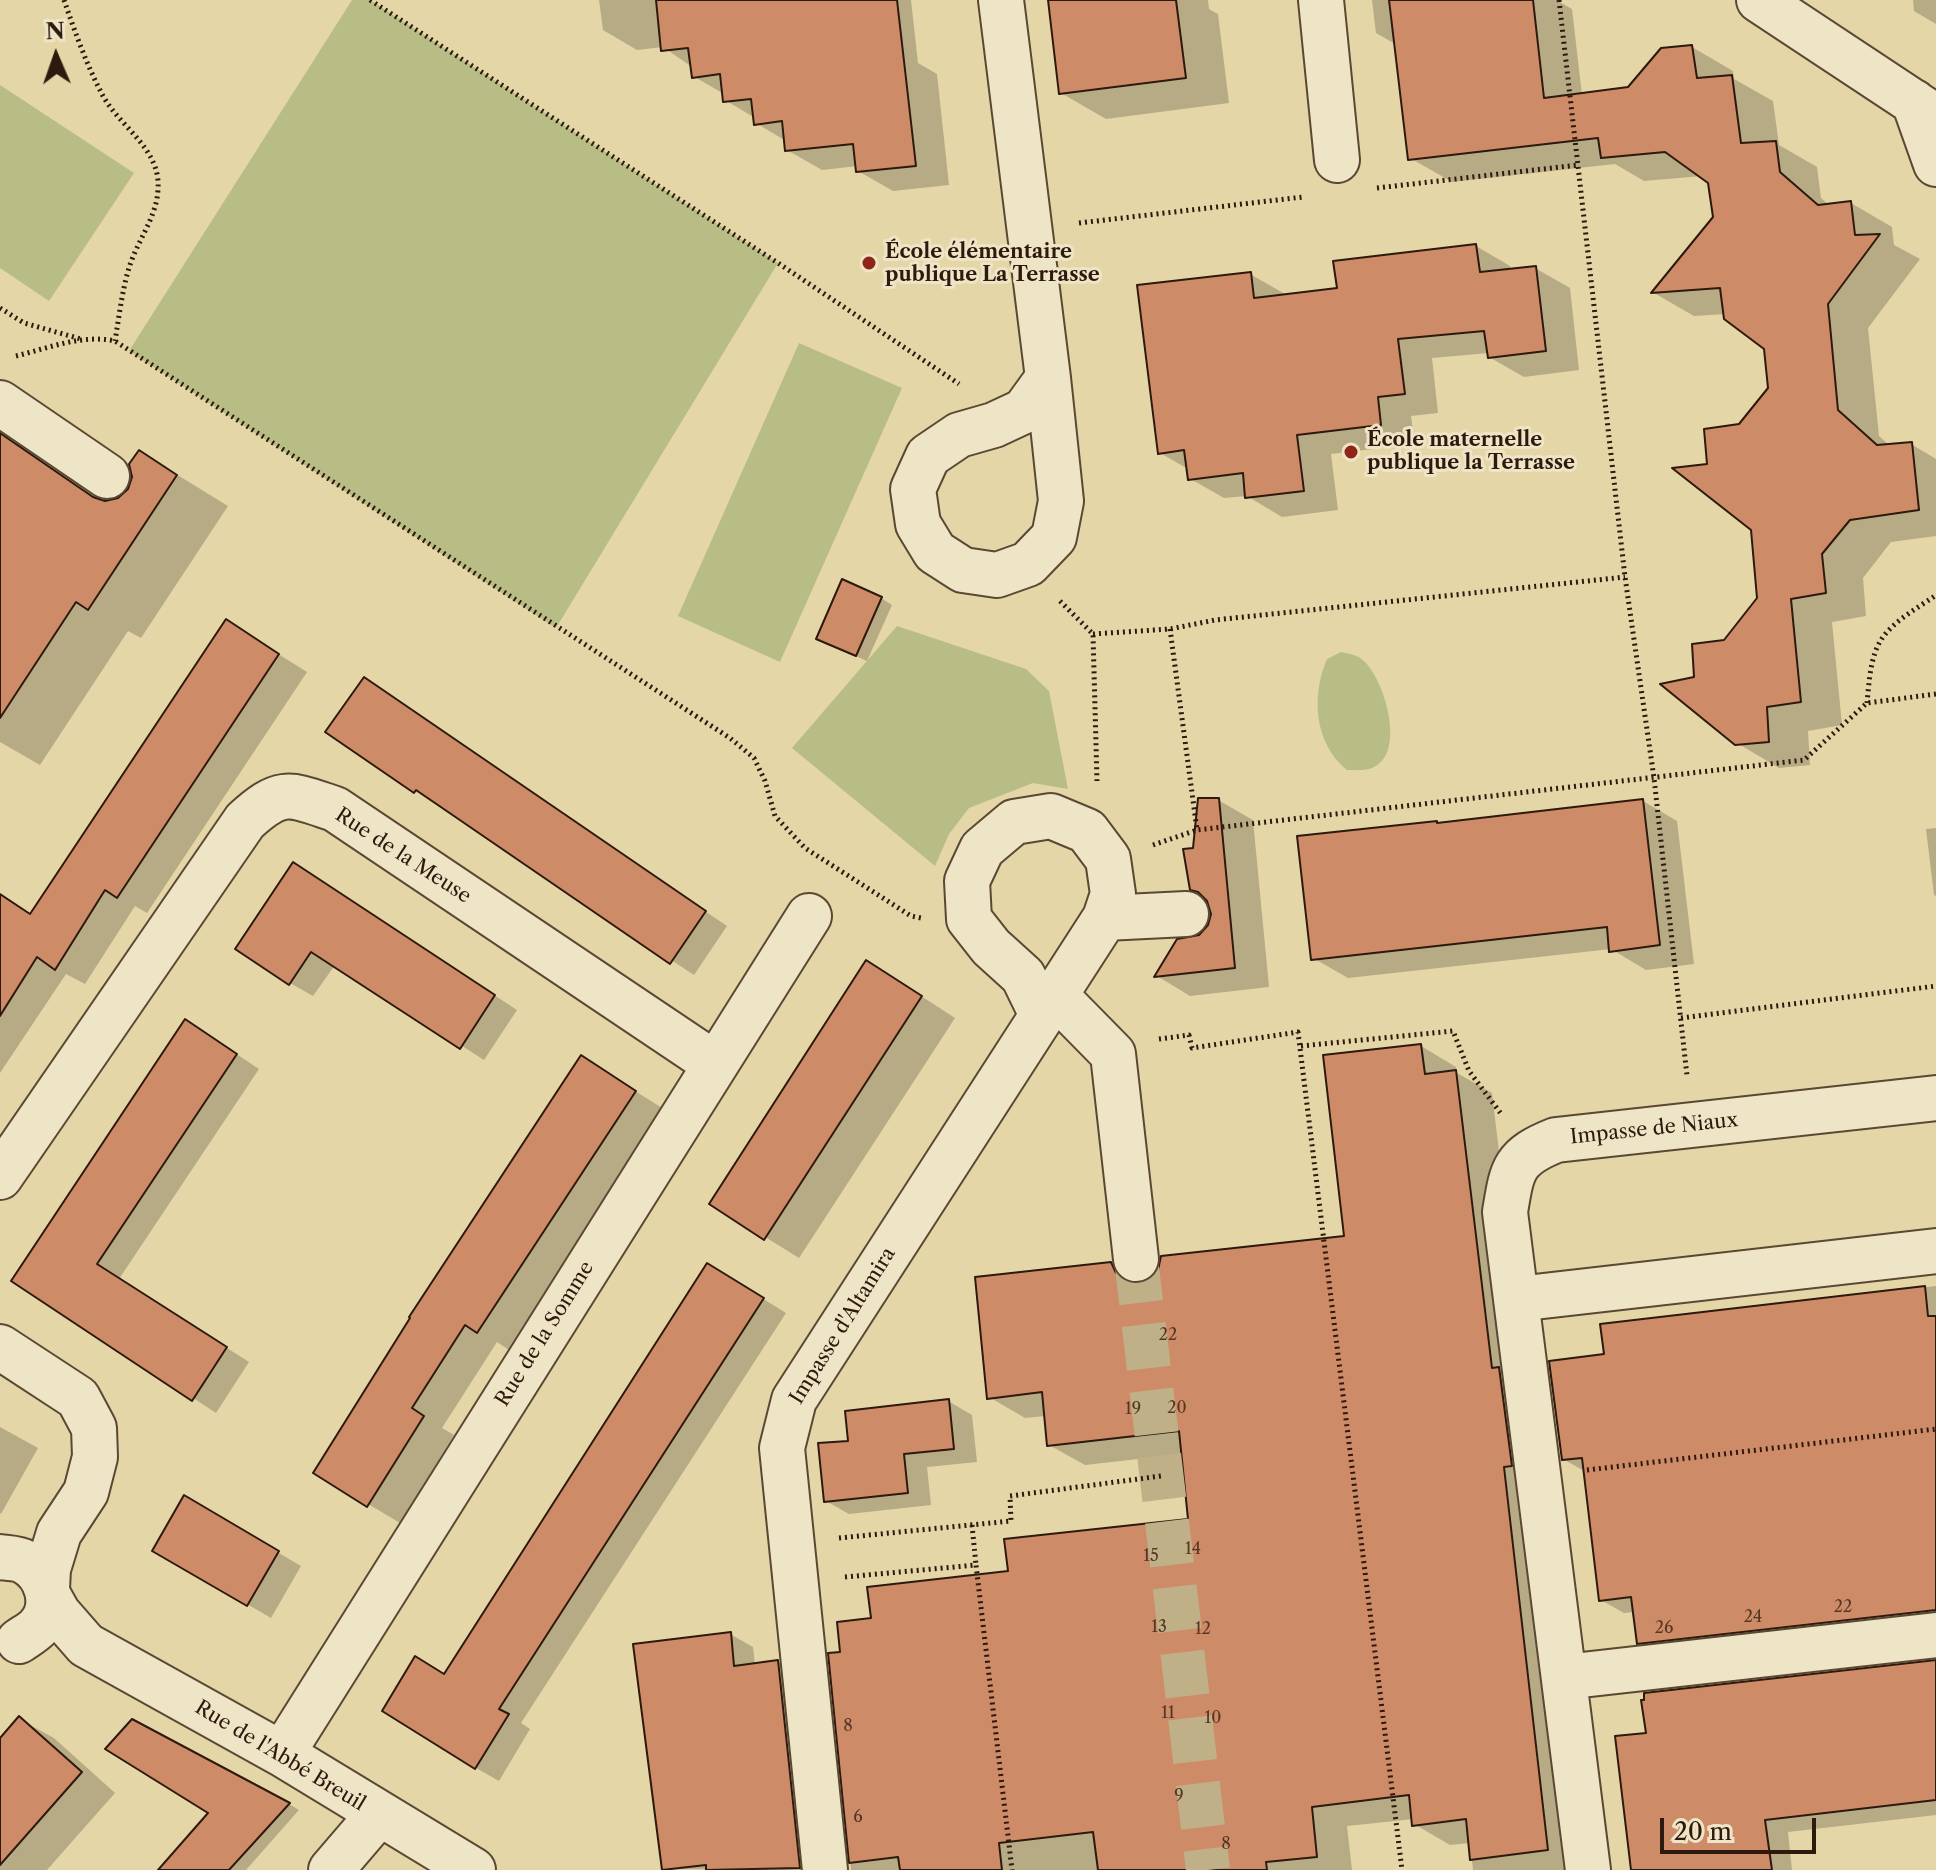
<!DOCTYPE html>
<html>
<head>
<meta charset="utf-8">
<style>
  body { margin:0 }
  #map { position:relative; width:1936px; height:1870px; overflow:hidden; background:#e5d6a7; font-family:"Libre Caslon Text",serif }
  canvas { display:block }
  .north { position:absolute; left:16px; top:16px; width:80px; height:80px; -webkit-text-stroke:6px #eee4c6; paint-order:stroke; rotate:358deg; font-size:22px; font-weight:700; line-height:32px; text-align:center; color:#2d190e }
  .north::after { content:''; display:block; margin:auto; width:28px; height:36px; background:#2d190e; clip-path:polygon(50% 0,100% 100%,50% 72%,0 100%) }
  .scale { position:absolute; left:1660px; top:1818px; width:156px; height:36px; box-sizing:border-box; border:4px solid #2d190e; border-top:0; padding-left:10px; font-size:24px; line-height:28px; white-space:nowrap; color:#2d190e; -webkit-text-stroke:6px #eee4c6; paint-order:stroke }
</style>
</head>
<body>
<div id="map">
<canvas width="1936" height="1870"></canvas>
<div class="north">N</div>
<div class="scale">20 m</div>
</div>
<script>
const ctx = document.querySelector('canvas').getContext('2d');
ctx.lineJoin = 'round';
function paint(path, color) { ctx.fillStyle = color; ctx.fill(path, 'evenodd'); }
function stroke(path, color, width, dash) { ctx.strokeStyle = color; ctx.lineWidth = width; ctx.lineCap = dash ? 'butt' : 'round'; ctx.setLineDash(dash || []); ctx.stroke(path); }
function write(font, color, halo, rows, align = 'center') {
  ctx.font = font + ' "Libre Caslon Text",serif'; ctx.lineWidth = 6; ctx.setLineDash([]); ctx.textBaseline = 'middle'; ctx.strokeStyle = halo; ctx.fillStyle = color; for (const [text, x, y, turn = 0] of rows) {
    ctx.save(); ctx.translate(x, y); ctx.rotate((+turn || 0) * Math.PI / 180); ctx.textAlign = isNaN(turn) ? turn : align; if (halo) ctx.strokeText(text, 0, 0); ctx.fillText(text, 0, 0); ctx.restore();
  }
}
const green = new Path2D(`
  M 352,0 L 370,0 L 778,263 L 556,628 L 129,351 Z
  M 0,85 L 134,173 L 49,301 L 0,268 Z
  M 799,343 L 902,388 L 780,662 L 678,616 Z
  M 897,626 L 1026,669 L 1049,691 L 1068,789 L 1033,783 L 969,808 L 949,834 L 935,866 L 792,748 Z
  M 1341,652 C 1350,654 1358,655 1364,661 C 1385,681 1407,754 1372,768 C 1365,771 1355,770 1347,770 C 1314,743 1311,696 1327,659 Z`);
const shadow = new Path2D(`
  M 599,0 L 911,0 L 918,63 L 937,74 L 949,185 L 893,191 L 858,171 L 858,166 L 822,170 L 787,150 L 786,141 L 756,123 L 755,118 L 725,100 L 724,94 L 693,76 L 692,67 L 663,47 L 637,50 L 603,30 Z
  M 1050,0 L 1208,0 L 1209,9 L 1218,14 L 1229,103 L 1106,119 L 1061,93 Z
  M 1372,0 L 1556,0 L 1572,9 L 1582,95 L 1629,89 L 1692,47 L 1733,71 L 1734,79 L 1773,101 L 1779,145 L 1817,167 L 1821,198 L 1830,206 L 1851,203 L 1892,227 L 1894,245 L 1920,259 L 1868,328 L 1879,436 L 1890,446 L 1911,444 L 1936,459 L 1936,536 L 1891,542 L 1863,578 L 1866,616 L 1832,622 L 1842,725 L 1808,731 L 1810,765 L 1779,768 L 1737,743 L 1696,679 L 1759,599 L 1753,528 L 1709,466 L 1770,388 L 1766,348 L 1726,314 L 1694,316 L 1654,293 L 1715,218 L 1710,182 L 1702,176 L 1644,181 L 1615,164 L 1452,182 L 1410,158 L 1397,45 L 1376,33 Z
  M 1913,0 L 1936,0 L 1936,24 L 1914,11 Z
  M 1476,246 L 1510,266 L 1511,271 L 1535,268 L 1570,288 L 1579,370 L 1524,377 L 1489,357 L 1489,353 L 1432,358 L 1438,413 L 1411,416 L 1415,444 L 1331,454 L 1338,510 L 1282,517 L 1247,496 L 1224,498 L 1189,478 L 1188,469 L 1160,453 L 1250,274 L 1285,294 L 1285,297 L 1339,290 Z
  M 0,434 L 37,455 L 107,503 L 119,500 L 130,491 L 140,452 L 228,506 L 141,638 L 128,631 L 40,765 L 0,742 Z
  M 881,598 L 892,605 L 867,661 L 829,644 Z
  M 227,622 L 307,672 L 147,913 L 135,906 L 85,984 L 66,974 L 0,1073 L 0,903 L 32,915 Z
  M 364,680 L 727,926 L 694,975 L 415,791 Z
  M 1218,800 L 1253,820 L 1269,987 L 1190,996 L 1157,976 L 1210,926 L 1213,913 L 1206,897 L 1192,889 L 1195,850 Z
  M 1643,801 L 1677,821 L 1694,964 L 1646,970 L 1611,949 L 1348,978 L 1313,958 Z
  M 1936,828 L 1936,896 L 1934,895 L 1926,829 Z
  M 294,864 L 517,1010 L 484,1060 L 335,965 L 313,996 L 290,983 Z
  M 901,983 L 955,1018 L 799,1258 L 712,1204 Z
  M 208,1035 L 259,1069 L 119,1279 L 249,1362 L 216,1413 L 14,1280 Z
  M 1421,1046 L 1456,1067 L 1457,1073 L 1492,1093 L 1584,1870 L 1473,1870 L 1470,1843 L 1450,1845 L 1414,1824 L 1414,1819 L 1347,1826 L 1352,1870 L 851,1870 L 830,1655 L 843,1653 L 873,1620 L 1010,1573 L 1190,1520 L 1183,1454 L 1085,1465 L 1049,1445 L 1046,1416 L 1025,1418 L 989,1397 L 1111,1264 L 1145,1284 L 1346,1238 Z
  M 582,1058 L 667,1111 L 509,1350 L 497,1342 L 442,1428 L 454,1435 L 400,1523 L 316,1473 Z
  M 731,1279 L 786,1313 L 521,1723 L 530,1729 L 499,1781 L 476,1768 L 446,1676 Z
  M 1936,1286 L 1936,1625 L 1662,1656 L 1639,1642 L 1635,1612 L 1624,1613 L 1601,1600 L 1586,1472 L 1563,1459 L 1606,1355 L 1603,1325 Z
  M 948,1401 L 972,1415 L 977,1462 L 927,1467 L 931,1505 L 849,1514 L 826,1501 L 850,1442 Z
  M 0,1427 L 38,1448 L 1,1514 L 0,1513 Z
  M 185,1498 L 301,1566 L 271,1618 L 154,1550 Z
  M 730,1634 L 753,1647 L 755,1665 L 778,1662 L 801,1675 L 821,1870 L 664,1869 Z
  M 1936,1662 L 1936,1815 L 1788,1832 L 1792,1870 L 1642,1870 L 1648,1735 Z
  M 19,1719 L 54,1738 L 115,1793 L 47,1870 L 0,1870 L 0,1741 Z
  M 132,1722 L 289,1804 L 299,1810 L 246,1870 L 161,1870 L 212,1813 Z`);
const building = new Path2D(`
  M 656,0 L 897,0 L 916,166 L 856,172 L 853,144 L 785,151 L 782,121 L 754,125 L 751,99 L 723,102 L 720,74 L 692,78 L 688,48 L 661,51 Z
  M 1048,0 L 1176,0 L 1186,78 L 1059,94 Z
  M 1389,0 L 1533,0 L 1544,98 L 1628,87 L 1661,48 L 1692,45 L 1697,78 L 1732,75 L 1741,143 L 1776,141 L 1780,172 L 1818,205 L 1851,201 L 1855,235 L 1880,234 L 1828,304 L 1838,410 L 1877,445 L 1912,442 L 1919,510 L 1850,520 L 1822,554 L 1826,593 L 1791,599 L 1801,702 L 1767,707 L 1769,742 L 1735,745 L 1660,684 L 1694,677 L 1692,644 L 1724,640 L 1757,598 L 1751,530 L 1672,468 L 1707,464 L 1704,429 L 1739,424 L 1768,388 L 1764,349 L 1724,319 L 1720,288 L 1651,293 L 1713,217 L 1708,183 L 1665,152 L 1601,158 L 1598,138 L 1408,160 Z
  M 1476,244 L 1480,272 L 1536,266 L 1546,351 L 1488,358 L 1484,331 L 1398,339 L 1405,394 L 1378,397 L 1381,425 L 1297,435 L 1304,491 L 1245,498 L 1243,473 L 1188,480 L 1184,450 L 1158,454 L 1137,285 L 1251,272 L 1254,298 L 1337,288 L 1333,261 Z
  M 0,433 L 93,497 L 105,501 L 118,498 L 128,489 L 132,477 L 129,464 L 139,450 L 177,475 L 88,610 L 76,602 L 0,718 Z
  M 842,579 L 882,597 L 856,656 L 816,639 Z
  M 226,619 L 279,654 L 117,898 L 105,890 L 55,970 L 37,957 L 0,1016 L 0,894 L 30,914 Z
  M 364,677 L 706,911 L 670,964 L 416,790 L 414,793 L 325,732 Z
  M 1198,798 L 1219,798 L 1235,968 L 1154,977 L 1177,939 L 1199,935 L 1208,925 L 1211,914 L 1207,901 L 1198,892 L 1190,890 L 1183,849 L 1193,848 Z
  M 1643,799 L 1660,945 L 1609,952 L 1607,927 L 1311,960 L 1297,836 L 1437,821 L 1437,823 Z
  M 293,862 L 495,995 L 460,1049 L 311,952 L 289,985 L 235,949 Z
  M 866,960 L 922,996 L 764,1240 L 709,1204 Z
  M 185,1019 L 237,1054 L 97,1264 L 227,1347 L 192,1401 L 11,1281 Z
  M 1421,1044 L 1425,1074 L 1456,1070 L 1492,1368 L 1499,1367 L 1512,1466 L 1504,1467 L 1548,1850 L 1470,1860 L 1466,1819 L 1412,1826 L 1409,1795 L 1312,1807 L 1317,1857 L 1266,1862 L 1267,1870 L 1098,1870 L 1093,1832 L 999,1843 L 1002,1870 L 900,1870 L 898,1857 L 849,1863 L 828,1653 L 840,1652 L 837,1622 L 871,1618 L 867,1587 L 1008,1571 L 1004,1539 L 1188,1519 L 1179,1431 L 1047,1446 L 1042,1392 L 987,1399 L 975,1277 L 1111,1262 L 1116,1273 L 1125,1282 L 1140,1284 L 1150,1280 L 1158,1270 L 1161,1256 L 1344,1236 L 1323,1055 Z
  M 581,1055 L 636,1091 L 477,1333 L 465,1325 L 412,1408 L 424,1416 L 367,1507 L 313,1473 L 410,1318 L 409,1317 Z
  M 707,1263 L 764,1298 L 499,1709 L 509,1714 L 475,1769 L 382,1711 L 415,1656 L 444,1674 Z
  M 1925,1286 L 1928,1316 L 1936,1316 L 1936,1610 L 1637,1644 L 1631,1597 L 1599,1601 L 1582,1458 L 1562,1460 L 1549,1361 L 1604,1354 L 1600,1324 Z
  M 949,1399 L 954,1449 L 904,1454 L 908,1493 L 824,1502 L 818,1443 L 848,1441 L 845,1411 Z
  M 184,1495 L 279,1551 L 247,1606 L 152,1551 Z
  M 731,1632 L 734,1666 L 778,1660 L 800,1868 L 706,1870 L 706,1865 L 662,1870 L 633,1644 Z
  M 1936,1660 L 1936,1800 L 1765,1820 L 1772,1870 L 1631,1870 L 1615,1736 L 1646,1733 L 1641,1700 L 1644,1700 L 1644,1693 Z
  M 19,1716 L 82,1772 L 0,1865 L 0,1738 Z
  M 132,1719 L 290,1803 L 229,1870 L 158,1870 L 208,1813 L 105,1749 Z`);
const minorTunnel = new Path2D(`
  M 1136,1259 L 1208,1870`);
const path = new Path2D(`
  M 64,0 C 75,32 87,66 103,96 C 120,127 161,149 158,189 C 157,217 137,241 129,268 C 122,291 119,317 115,341
  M 370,0 L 778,263 L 959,384
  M 1559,0 L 1625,577 L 1654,778 L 1687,1076
  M 1377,188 L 1578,165
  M 1079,223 L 1303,197
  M 0,308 L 24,323 L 81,339
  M 16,356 C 49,348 82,334 115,341 L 730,738 L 754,758 L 765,781 L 775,816 L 805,848 L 911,916 L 921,918
  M 1060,601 L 1093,634 L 1097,781
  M 1170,629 L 1197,830
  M 1093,634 L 1170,629 L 1215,620 L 1625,577
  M 1867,703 C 1869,684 1870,657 1881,640 C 1893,621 1918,608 1936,595
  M 1153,845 L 1197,830 L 1804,760 L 1867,703 L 1936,694
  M 1681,1018 L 1936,986
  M 1159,1039 L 1189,1035 L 1192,1048 L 1298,1032 L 1402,1870
  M 1301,1046 L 1453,1031 L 1469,1071 L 1502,1115
  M 1587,1470 L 1936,1429
  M 972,1525 L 976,1565
  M 839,1538 L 1011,1521 L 1010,1496 L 1161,1476
  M 845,1577 L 976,1565 L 1012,1870`);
const minor = new Path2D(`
  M 1001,0 L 1048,378 L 1061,501 L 1054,537 L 1028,564 L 997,575 L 963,570 L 935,552 L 918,524 L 913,489 L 928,456 L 959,435 L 994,425 L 1024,411 L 1048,378
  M 1321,0 L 1337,160
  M 1759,0 L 1936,117
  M 1914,102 L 1936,164
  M 0,403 L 107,476
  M 1105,918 L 1186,914
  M 1055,995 L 1113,1054 L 1136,1259
  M 0,1177 L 245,821 C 282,787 290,794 335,809 L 715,1064
  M 1517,1299 L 1936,1251
  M 0,1347 L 78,1398 L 94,1428 L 95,1457 L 86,1492 L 59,1533 L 48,1569 L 47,1589
  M 0,1557 C 8,1558 18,1558 25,1562 C 47,1574 57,1606 39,1626 C 34,1632 26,1636 19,1641
  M 48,1595 L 58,1613 L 86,1645 L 282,1754 L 473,1870
  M 1564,1677 L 1936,1635
  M 282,1754 L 809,916
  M 331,1870 L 379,1814
  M 825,1870 L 782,1448 L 794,1400 L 1105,918 L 1113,894 L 1108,859 L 1087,831 L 1051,816 L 1014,822 L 982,849 L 967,881 L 969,919 L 991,947 L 1023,976 L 1042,1015
  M 1588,1870 L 1505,1212 C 1512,1169 1513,1157 1556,1140 L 1936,1098`);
const markers = [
  [869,263,8,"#8f2418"],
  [1351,452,8,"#8f2418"]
];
const numberNames = [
  ["22",1168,1335],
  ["20",1177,1408],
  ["19",1133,1409],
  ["14",1193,1549],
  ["15",1151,1556],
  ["22",1843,1607],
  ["24",1753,1617],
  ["13",1159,1627],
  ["26",1664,1628],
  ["12",1203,1629],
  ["11",1168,1713],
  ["10",1213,1718],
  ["8",848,1726],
  ["9",1179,1796],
  ["6",858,1817],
  ["8",1226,1844]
];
const poiNames = [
  ["École élémentaire",885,252],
  ["publique La Terrasse",885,275],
  ["École maternelle",1367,440],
  ["publique la Terrasse",1367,463]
];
const streetNames = [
  ["Rue de la Meuse",403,856,33],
  ["Impasse de Niaux",1654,1129,-6],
  ["Impasse d'Altamira",843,1326,-58],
  ["Rue de la Somme",545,1334,-58],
  ["Rue de l'Abbé Breuil",280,1756,31]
];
paint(green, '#b7bd85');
paint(shadow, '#0003');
paint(building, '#cd8b67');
stroke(building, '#2d190e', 2);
stroke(minorTunnel, '#c0b088', 44, [44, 22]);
stroke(minor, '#5b4834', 48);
stroke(path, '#2d190e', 5, [2, 4]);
stroke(minor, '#eee4c6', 44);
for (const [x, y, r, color] of markers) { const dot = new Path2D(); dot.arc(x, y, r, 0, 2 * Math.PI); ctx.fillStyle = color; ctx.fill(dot); stroke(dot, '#eee4c6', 3); }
write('16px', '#553624', null, numberNames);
write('bold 20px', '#2d190e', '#eee4c6', poiNames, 'left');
write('20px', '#2d190e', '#eee4c6', streetNames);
</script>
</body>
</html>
